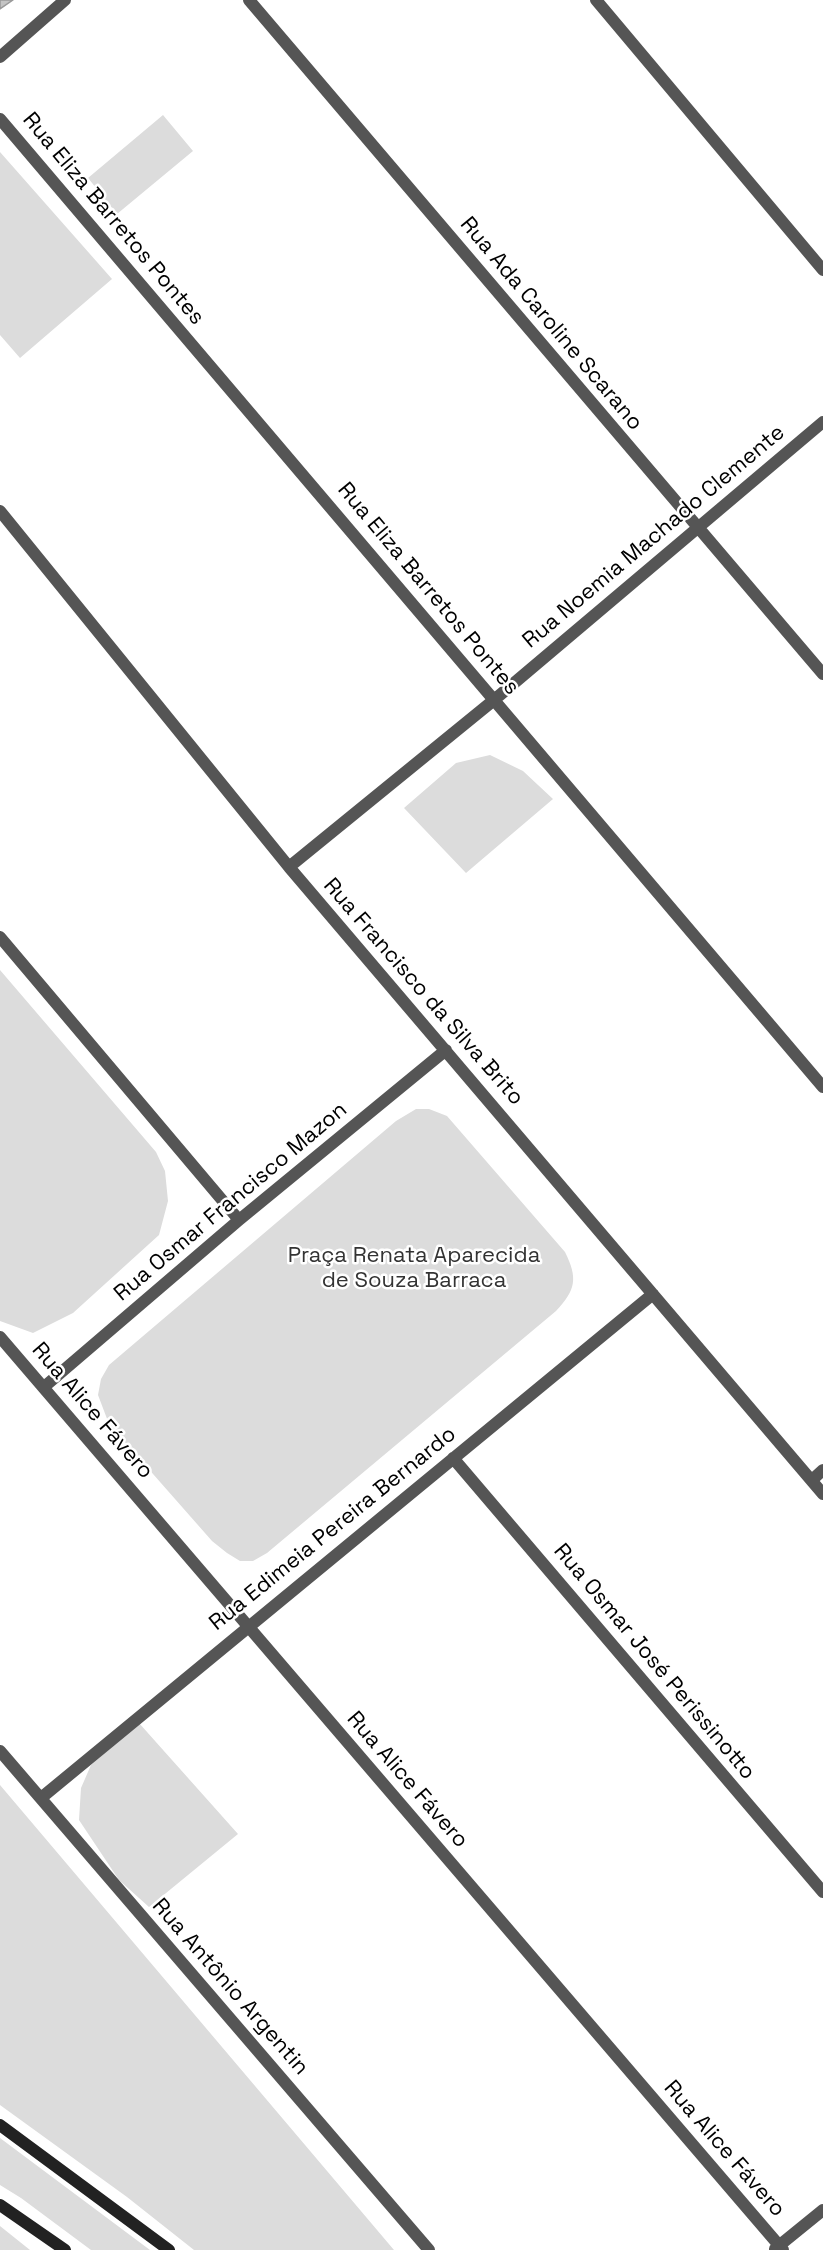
<!DOCTYPE html>
<html>
<head>
<meta charset="utf-8">
<style>
  body { margin:0 }
  canvas { display:block; background:#fff }
</style>
</head>
<body>
<canvas width="823" height="2250"></canvas>
<script>
const ctx = document.querySelector('canvas').getContext('2d');
ctx.lineJoin = 'round';
function paint(path, color) { ctx.fillStyle = color; ctx.fill(path, 'evenodd'); }
function stroke(path, color, width, dash) { ctx.strokeStyle = color; ctx.lineWidth = width; ctx.lineCap = dash ? 'butt' : 'round'; ctx.setLineDash(dash || []); ctx.stroke(path); }
function write(font, color, halo, rows, align = 'center') {
  ctx.font = font + ' "Space Grotesk",sans-serif'; ctx.lineWidth = 5; ctx.setLineDash([]); ctx.textBaseline = 'middle'; ctx.strokeStyle = halo; ctx.fillStyle = color; for (const [text, x, y, turn = 0] of rows) {
    ctx.save(); ctx.translate(x, y); ctx.rotate((+turn || 0) * Math.PI / 180); ctx.textAlign = isNaN(turn) ? turn : align; if (halo) ctx.strokeText(text, 0, 0); ctx.fillText(text, 0, 0); ctx.restore();
  }
}
const green = new Path2D(`
  M 163,115 L 193,151 L 117,214 L 88,178 Z
  M 0,152 L 112,279 L 20,358 L 0,335 Z
  M 490,755 L 523,771 L 553,799 L 466,873 L 404,808 L 456,763 Z
  M 0,970 L 156,1152 L 165,1171 L 168,1201 L 159,1235 L 73,1313 L 33,1333 L 0,1321 Z
  M 416,1109 L 429,1109 L 447,1116 L 565,1252 C 578,1278 576,1290 556,1311 L 267,1553 L 253,1561 L 240,1561 L 227,1553 L 212,1541 L 109,1424 L 98,1395 L 101,1379 L 109,1365 L 396,1121 Z
  M 139,1723 L 238,1834 L 149,1907 L 119,1880 L 79,1820 L 81,1788 L 91,1765 Z
  M 0,1785 L 394,2250 L 194,2250 L 127,2197 L 0,2105 Z
  M 0,2138 L 150,2250 L 91,2250 L 21,2198 L 0,2185 Z
  M 0,2226 L 30,2250 L 0,2250 Z`);
const building = new Path2D(`
  M 0,0 L 13,0 L 0,9 Z`);
const street = new Path2D(`
  M 249,0 L 823,674
  M 596,0 L 823,270
  M 0,57 L 65,0
  M 0,119 L 823,1087
  M 0,511 L 289,867 L 823,1494
  M 289,867 L 494,700 L 823,422
  M 0,937 L 239,1220
  M 0,1337 L 783,2250
  M 44,1387 L 239,1220 L 446,1050
  M 453,1458 L 823,1892
  M 812,1480 L 823,1470
  M 0,1751 L 429,2250
  M 41,1798 L 653,1294
  M 775,2249 L 823,2210`);
const secondary = new Path2D(`
  M 0,2125 L 169,2250
  M 0,2205 L 65,2250`);
const streetNames = [
  ["Rua Eliza Barretos Pontes",113,219,50],
  ["Rua Ada Caroline Scarano",551,324,50],
  ["Rua Noemia Machado Clemente",654,537,-40],
  ["Rua Eliza Barretos Pontes",428,589,50],
  ["Rua Francisco da Silva Brito",423,992,49],
  ["Rua Osmar Francisco Mazon",231,1202,-40],
  ["Rua Alice Fávero",92,1411,49],
  ["Rua Edimeia Pereira Bernardo",333,1529,-39],
  ["Rua Osmar José Perissinotto",654,1662,50],
  ["Rua Alice Fávero",407,1780,49],
  ["Rua Antônio Argentin",230,1987,49],
  ["Rua Alice Fávero",724,2149,49]
];
const parkNames = [
  ["Praça Renata Aparecida",414,1256],
  ["de Souza Barraca",414,1281]
];
paint(green, '#dcdcdc');
paint(building, '#c4c4c4');
stroke(building, '#999', 1.5);
stroke(street, '#555', 12);
stroke(secondary, '#222', 12);
write('22px', '#000', '#fff', streetNames);
write('22px', '#333', '#fff', parkNames);
</script>
</body>
</html>
